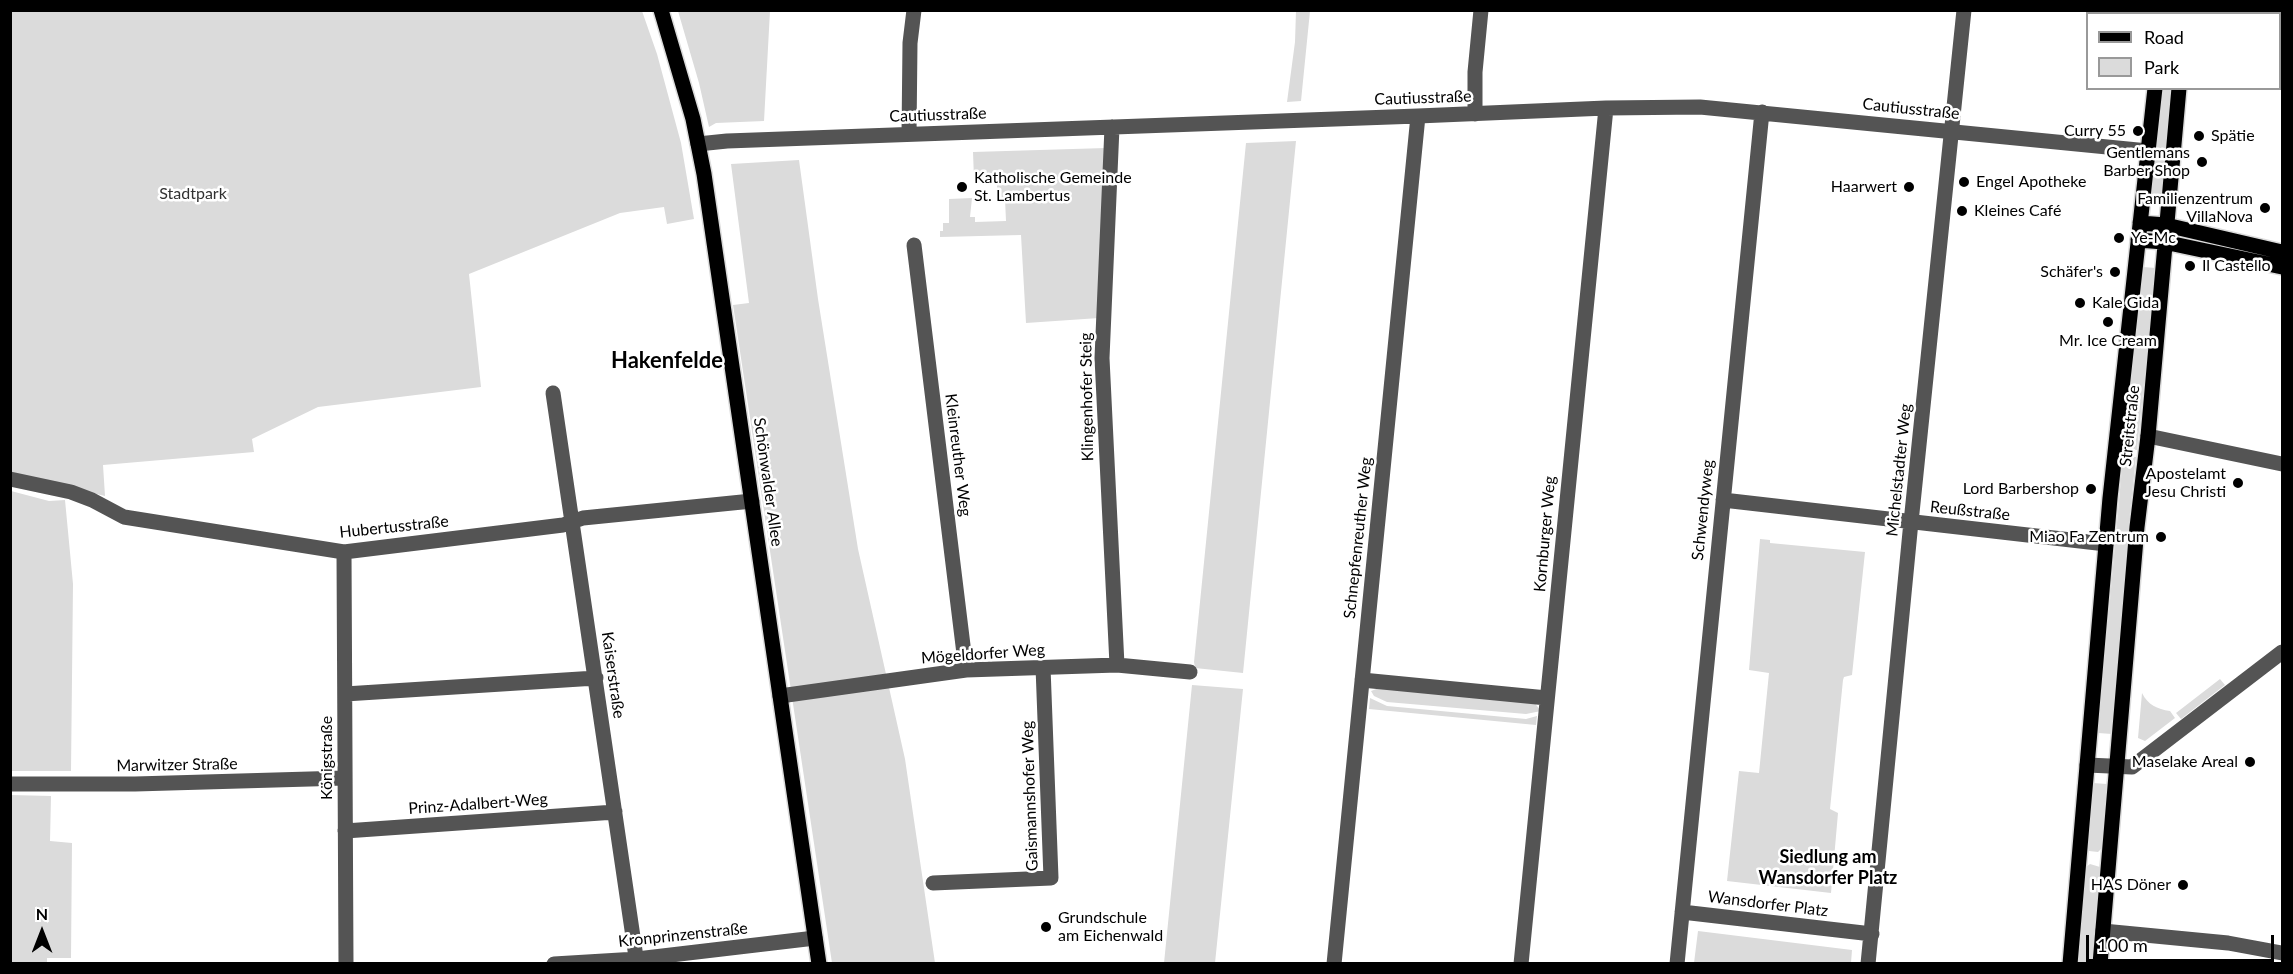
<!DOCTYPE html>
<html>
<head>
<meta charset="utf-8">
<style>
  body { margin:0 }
  #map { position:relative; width:2293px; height:974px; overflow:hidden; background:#fff; font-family:Lato,sans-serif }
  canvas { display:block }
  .frame { position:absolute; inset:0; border:12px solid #000; pointer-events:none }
  .legend { position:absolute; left:2086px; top:12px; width:195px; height:78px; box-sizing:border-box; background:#fff; border:2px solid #999; margin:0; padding:8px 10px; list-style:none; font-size:18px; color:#000 }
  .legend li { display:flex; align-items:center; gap:12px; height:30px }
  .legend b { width:30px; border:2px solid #999 }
  .north { position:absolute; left:12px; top:902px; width:60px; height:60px; -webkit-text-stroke:4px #fff; paint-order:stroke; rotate:0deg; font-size:16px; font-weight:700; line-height:24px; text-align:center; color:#000 }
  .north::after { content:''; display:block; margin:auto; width:21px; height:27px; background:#000; clip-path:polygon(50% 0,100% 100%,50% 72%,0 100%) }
  .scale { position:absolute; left:2086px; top:935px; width:188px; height:27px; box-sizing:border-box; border:3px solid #000; border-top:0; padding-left:8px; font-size:18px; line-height:21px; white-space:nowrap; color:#000; -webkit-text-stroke:4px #fff; paint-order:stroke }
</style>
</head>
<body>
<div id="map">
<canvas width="2293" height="974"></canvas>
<div class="frame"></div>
<ul class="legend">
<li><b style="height:8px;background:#000"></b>Road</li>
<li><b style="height:16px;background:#dbdbdb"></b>Park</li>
</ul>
<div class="north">N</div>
<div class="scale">100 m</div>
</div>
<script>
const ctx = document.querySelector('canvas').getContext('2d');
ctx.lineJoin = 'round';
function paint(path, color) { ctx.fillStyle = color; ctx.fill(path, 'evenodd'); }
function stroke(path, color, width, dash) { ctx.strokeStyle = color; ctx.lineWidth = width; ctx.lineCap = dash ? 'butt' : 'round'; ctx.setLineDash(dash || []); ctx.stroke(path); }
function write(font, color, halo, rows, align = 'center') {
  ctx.font = font + ' Lato,sans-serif'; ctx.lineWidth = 5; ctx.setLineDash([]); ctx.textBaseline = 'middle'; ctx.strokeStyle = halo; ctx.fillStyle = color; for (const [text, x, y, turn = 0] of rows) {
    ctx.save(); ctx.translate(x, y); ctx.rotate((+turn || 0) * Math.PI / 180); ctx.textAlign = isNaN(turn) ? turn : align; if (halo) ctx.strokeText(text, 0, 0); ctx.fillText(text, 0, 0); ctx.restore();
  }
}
const green = new Path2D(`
  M 11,11 L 642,11 L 657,54 L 681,143 L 694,219 L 667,224 L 664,207 L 620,213 L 469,274 L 481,387 L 318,407 L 252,439 L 254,452 L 103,465 L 105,496 L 11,474 Z
  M 678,11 L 770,11 L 764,121 L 716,123 L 709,127 L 699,83 Z
  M 1296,11 L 1310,11 L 1301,101 L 1287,102 L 1295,42 Z
  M 2161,89 L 2173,89 L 2163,201 L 2149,200 Z
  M 1296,141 L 1243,673 L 1195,668 L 1194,662 L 1246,143 Z
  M 1106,148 L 1099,318 L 1026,323 L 1021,235 L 940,237 L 940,231 L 943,231 L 943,223 L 949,223 L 949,199 L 972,198 L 970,217 L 975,217 L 975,222 L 1006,221 L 1005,199 L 997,199 L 997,181 L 979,181 L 979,179 L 974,179 L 973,152 Z
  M 799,160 L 818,299 L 858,549 L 905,759 L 935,963 L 832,963 L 733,305 L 749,303 L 731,164 Z
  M 2143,267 L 2156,268 L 2137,450 L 2124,448 Z
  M 2123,456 L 2136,457 L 2128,531 L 2112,734 L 2098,733 Z
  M 11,491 L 49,501 L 65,500 L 73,584 L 71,771 L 11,771 Z
  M 1760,539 L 1770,540 L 1770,543 L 1865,552 L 1852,675 L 1844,677 L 1843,680 L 1830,809 L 1838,813 L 1831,893 L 1727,881 L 1739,771 L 1759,773 L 1769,673 L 1749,670 Z
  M 2220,679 L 2225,685 L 2181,719 L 2176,713 Z
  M 1192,685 L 1243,689 L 1215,963 L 1164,963 Z
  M 1379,688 L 1533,701 L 1541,711 L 1526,714 L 1387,702 L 1374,696 L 1371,691 Z
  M 2142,693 C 2148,705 2157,709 2170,711 L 2175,718 L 2145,741 L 2138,738 Z
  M 1370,698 L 1387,706 L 1526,719 L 1537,716 L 1536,725 L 1369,709 Z
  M 2093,783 L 2107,784 L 2102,848 L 2098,852 L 2089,851 L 2088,846 Z
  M 11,795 L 51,796 L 50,841 L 72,843 L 71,958 L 47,958 L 47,963 L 11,963 Z
  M 2090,864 L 2100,867 L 2092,963 L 2077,964 L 2086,867 Z
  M 1698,931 L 1852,950 L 1851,963 L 1694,963 Z`);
const minor = new Path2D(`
  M 1475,114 L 1475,72 L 1481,10
  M 1112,127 L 1102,358 L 1117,665
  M 909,134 L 910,43 L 914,10
  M 698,144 L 727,141 L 1418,116 L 1606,108 L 1700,107 L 2148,151
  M 914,245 L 966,670
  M 553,393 L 637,964
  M 2148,436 L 2282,464
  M 10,479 L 71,492 L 92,500 L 124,517 L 344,552 L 563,525 L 583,518 L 752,501
  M 1723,500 L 2106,544
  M 344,552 L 346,964
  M 1362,680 L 1547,698
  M 345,694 L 596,678
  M 780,696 L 966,670 L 1117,665 L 1190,672
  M 2087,765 L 2132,767 L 2282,652
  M 10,784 L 135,784 L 345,778
  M 345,831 L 615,812
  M 933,883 L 1051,878 L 1043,667
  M 1682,912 L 1872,934
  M 2103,931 L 2228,943 L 2282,953
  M 554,964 L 637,959 L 815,938
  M 1334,964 L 1418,116
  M 1521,964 L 1606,108
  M 1677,964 L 1762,112
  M 1868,964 L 1910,532 L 1964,10`);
const major = new Path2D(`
  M 661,10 L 693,119 L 704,174 L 819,964
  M 2163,14 L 2164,10
  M 2188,14 L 2189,10
  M 2140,223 L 2166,225 L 2282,252
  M 2138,240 L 2164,242 L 2282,267
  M 2070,964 L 2110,498 L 2155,88
  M 2100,964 L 2137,527 L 2148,436 L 2179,88`);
const markers = [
  [2138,131,6,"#000"],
  [2199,136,6,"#000"],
  [2202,162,6,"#000"],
  [1964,182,6,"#000"],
  [962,187,6,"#000"],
  [1909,187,6,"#000"],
  [2265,208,6,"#000"],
  [1962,211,6,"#000"],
  [2119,238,6,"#000"],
  [2190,266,6,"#000"],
  [2115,272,6,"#000"],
  [2080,303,6,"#000"],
  [2108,322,6,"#000"],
  [2238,483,6,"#000"],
  [2091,489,6,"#000"],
  [2161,537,6,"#000"],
  [2250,762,6,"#000"],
  [2183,885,6,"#000"],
  [1046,927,6,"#000"]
];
const streetNames = [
  ["Cautiusstraße",1423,98,-2],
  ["Cautiusstraße",1911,109,6],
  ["Cautiusstraße",938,115,-2],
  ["Klingenhofer Steig",1087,397,-91],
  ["Streitstraße",2130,426,-84],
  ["Kleinreuther Weg",958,455,83],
  ["Michelstadter Weg",1899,470,-84],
  ["Schönwalder Allee",768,482,82],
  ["Schwendyweg",1703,510,-84],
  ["Reußstraße",1970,511,6],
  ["Hubertusstraße",394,527,-6],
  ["Kornburger Weg",1545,534,-85],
  ["Schnepfenreuther Weg",1358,538,-84],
  ["Mögeldorfer Weg",983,654,-4],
  ["Kaiserstraße",613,675,82],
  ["Königstraße",327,758,-90],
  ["Marwitzer Straße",177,765,-1],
  ["Gaismannshofer Weg",1030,796,-92],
  ["Prinz-Adalbert-Weg",478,804,-4],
  ["Wansdorfer Platz",1768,904,7],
  ["Kronprinzenstraße",683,935,-6]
];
const poiNames = [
  ["Curry 55",2126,131],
  ["Spätie",2211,136,"left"],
  ["Gentlemans",2190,153],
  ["Barber Shop",2190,171],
  ["Katholische Gemeinde",974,178,"left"],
  ["St. Lambertus",974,196,"left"],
  ["Engel Apotheke",1976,182,"left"],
  ["Haarwert",1897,187],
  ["Familienzentrum",2253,199],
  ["VillaNova",2253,217],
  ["Kleines Café",1974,211,"left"],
  ["Ye-Mc",2131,238,"left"],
  ["Il Castello",2202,266,"left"],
  ["Schäfer's",2103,272],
  ["Kale Gida",2092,303,"left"],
  ["Mr. Ice Cream",2108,341,"center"],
  ["Apostelamt",2226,474],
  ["Jesu Christi",2226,492],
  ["Lord Barbershop",2079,489],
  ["Miao Fa Zentrum",2149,537],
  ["Maselake Areal",2238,762],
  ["HAS Döner",2171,885],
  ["Grundschule",1058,918,"left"],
  ["am Eichenwald",1058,936,"left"]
];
const parkNames = [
  ["Stadtpark",193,194]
];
const neighbourhoodNames = [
  ["Siedlung am",1828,857],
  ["Wansdorfer Platz",1828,878]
];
const districtNames = [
  ["Hakenfelde",667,361]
];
paint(green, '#dbdbdb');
stroke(major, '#dbdbdb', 18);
stroke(minor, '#545454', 15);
stroke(major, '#000', 15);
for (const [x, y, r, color] of markers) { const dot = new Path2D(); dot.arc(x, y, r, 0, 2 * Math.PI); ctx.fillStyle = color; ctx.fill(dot); stroke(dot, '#fff', 2); }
write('16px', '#000', '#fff', streetNames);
write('16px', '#000', '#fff', poiNames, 'right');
write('16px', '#323232', '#fff', parkNames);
write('bold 18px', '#000', '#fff', neighbourhoodNames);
write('bold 22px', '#000', '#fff', districtNames);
</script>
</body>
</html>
